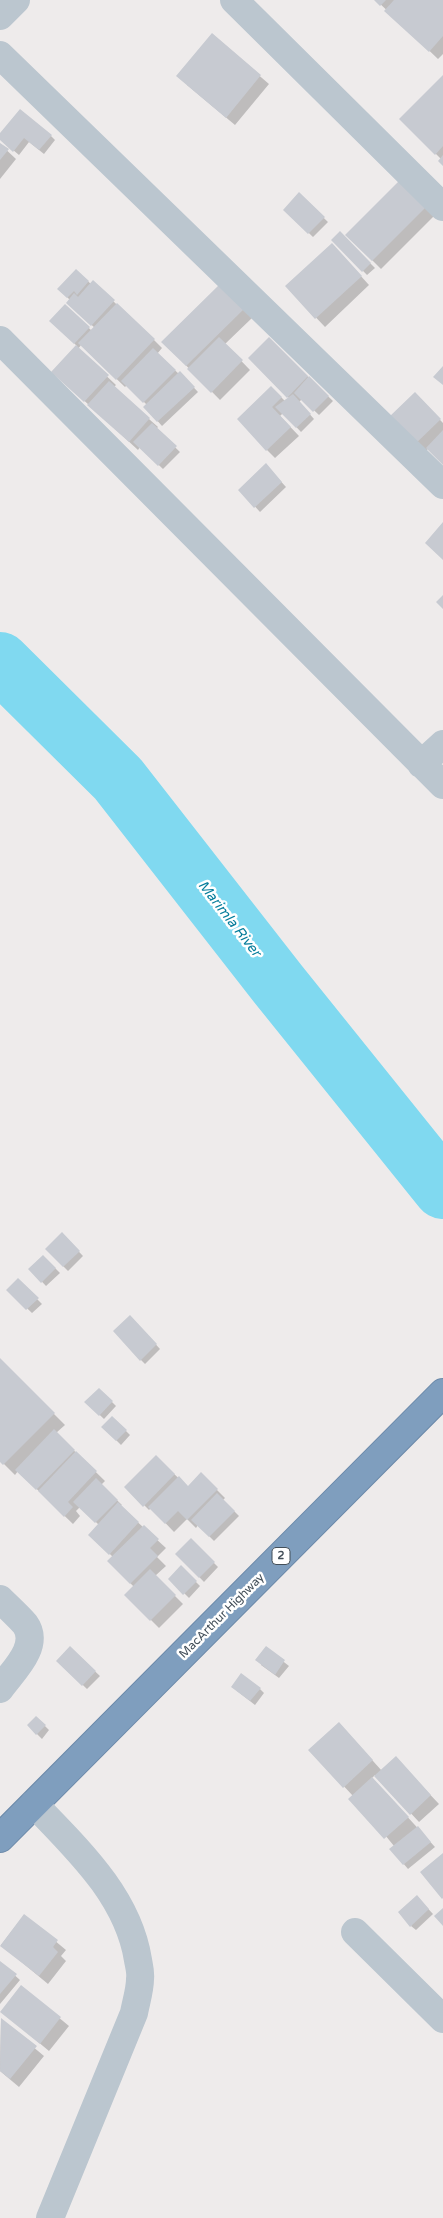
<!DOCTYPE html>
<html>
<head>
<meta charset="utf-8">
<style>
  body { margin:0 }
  canvas { display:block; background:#eeebeb }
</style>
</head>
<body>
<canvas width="443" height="2218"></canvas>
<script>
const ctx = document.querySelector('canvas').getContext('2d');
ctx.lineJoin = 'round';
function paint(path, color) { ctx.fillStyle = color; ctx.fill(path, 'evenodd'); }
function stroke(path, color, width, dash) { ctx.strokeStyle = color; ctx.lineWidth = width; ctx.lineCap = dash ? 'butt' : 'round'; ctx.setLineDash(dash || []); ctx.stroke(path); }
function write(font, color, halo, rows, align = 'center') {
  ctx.font = font + ' "Varela Round",sans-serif'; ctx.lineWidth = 5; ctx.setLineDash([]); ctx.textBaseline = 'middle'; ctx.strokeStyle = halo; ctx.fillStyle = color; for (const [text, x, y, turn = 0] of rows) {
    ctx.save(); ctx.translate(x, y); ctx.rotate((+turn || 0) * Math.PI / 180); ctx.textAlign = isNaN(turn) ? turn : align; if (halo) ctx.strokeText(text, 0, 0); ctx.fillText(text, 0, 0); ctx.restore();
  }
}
const shadow = new Path2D(`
  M 376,0 L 443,0 L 443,54 L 438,59 Z
  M 212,35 L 269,84 L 235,125 L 187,85 Z
  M 443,77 L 443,165 L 441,159 L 401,119 Z
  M 0,135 L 51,136 L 55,140 L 44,154 L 29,142 L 19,155 L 0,139 Z
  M 0,144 L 16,159 L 0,179 Z
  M 402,179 L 436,214 L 381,269 L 347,235 Z
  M 299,194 L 328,222 L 313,237 L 285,210 Z
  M 340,233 L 375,268 L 367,275 L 333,240 Z
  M 340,253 L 369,285 L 325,327 L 286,286 Z
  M 76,271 L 91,284 L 93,282 L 154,340 L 162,348 L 157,354 L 179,374 L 180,373 L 198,392 L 162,426 L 145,407 L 147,405 L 127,385 L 125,387 L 81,345 L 78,349 L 116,385 L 114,387 L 149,419 L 158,427 L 156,429 L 180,452 L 163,469 L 140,447 L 138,450 L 53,372 L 77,346 L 51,321 L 66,306 L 92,331 L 95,328 L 67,303 L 70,300 L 59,289 Z
  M 220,285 L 252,318 L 225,344 L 250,370 L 220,400 L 163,342 Z
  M 269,339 L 333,401 L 319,415 L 302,399 L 299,402 L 314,419 L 301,432 L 283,413 L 280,416 L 299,436 L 275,458 L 267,450 L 271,387 L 285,401 L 289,398 L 249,358 Z
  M 415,394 L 443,423 L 443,464 L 428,449 L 420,456 L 408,443 Z
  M 266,465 L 286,487 L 260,512 L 240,490 Z
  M 62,1234 L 83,1256 L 68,1271 L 46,1249 Z
  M 43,1256 L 60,1273 L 46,1286 L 30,1269 Z
  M 18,1280 L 42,1304 L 32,1313 L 8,1290 Z
  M 130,1316 L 160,1349 L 145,1364 L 141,1360 Z
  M 0,1360 L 65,1425 L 56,1433 L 105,1481 L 101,1485 L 122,1505 L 120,1506 L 166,1548 L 157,1557 L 166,1566 L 155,1576 L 183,1604 L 159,1628 L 126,1595 L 134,1587 L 109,1561 L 113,1557 L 90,1535 L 99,1525 L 80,1507 L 76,1511 L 80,1516 L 73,1524 L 18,1471 L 15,1475 L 0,1460 Z
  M 99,1389 L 116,1406 L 104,1419 L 86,1402 Z
  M 112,1417 L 130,1435 L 121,1445 L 103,1427 Z
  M 156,1457 L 188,1487 L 201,1474 L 225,1498 L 223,1500 L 239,1516 L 214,1541 L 198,1525 L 196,1528 L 187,1519 L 174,1532 L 151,1508 L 149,1510 L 126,1487 Z
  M 191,1540 L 218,1567 L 204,1582 L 177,1554 Z
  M 181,1567 L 200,1586 L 189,1598 L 170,1579 Z
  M 70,1648 L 100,1676 L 87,1689 L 58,1661 Z
  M 266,1648 L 289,1666 L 279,1678 L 261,1665 Z
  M 260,1689 L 264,1693 L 255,1705 L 237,1691 Z
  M 36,1717 L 49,1730 L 42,1739 L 28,1725 Z
  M 347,1732 L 382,1771 L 404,1767 L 439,1804 L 419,1822 L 375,1775 L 372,1778 L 435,1847 L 408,1869 L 391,1849 L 394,1846 L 353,1796 L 310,1750 Z
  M 421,1901 L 433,1914 L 416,1930 L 411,1926 Z
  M 24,1915 L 66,1950 L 61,1956 L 66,1961 L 48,1984 L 1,1945 Z
  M 0,1962 L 20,1980 L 0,2004 Z
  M 22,1987 L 69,2026 L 49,2051 L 2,2012 Z
  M 1,2020 L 44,2056 L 19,2087 L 0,2071 Z`);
const river = new Path2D(`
  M 0,662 L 118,779 L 278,984 L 443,1189`);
const building = new Path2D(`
  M 374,0 L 386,0 L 380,6 Z
  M 394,0 L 443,0 L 443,36 L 429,52 L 384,11 Z
  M 212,33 L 261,75 L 226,118 L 176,76 Z
  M 443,75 L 443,146 L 435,155 L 399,119 Z
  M 20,109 L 52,135 L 39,150 L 24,138 L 13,152 L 0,140 L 0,133 Z
  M 0,143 L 9,149 L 0,160 Z
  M 443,155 L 443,166 L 438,161 Z
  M 402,178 L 428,205 L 372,261 L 345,235 Z
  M 299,192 L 325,217 L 308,234 L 283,210 Z
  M 340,231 L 371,263 L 362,272 L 331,240 Z
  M 332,243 L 362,276 L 315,319 L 285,286 Z
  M 76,269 L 89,281 L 77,295 L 74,291 L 67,298 L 57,289 Z
  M 93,280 L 115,300 L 91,326 L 66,303 L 74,293 L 78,297 Z
  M 220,284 L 244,309 L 186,366 L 161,342 Z
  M 117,303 L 155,339 L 116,380 L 78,343 Z
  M 65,304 L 90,327 L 74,344 L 49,321 Z
  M 219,337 L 243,360 L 211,393 L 187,369 Z
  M 269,337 L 308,376 L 287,398 L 248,358 Z
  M 76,345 L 109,375 L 84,402 L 51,372 Z
  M 153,348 L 176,370 L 143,403 L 121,381 Z
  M 443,366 L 443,385 L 433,377 Z
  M 180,371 L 195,387 L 157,422 L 143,407 Z
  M 309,376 L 329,396 L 313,412 L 294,393 Z
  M 109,381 L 150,418 L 129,442 L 87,405 Z
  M 271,386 L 282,397 L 272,407 L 291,427 L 266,451 L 237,419 Z
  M 415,392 L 441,419 L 411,448 L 389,417 Z
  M 293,394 L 311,414 L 296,428 L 275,407 Z
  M 152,423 L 177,446 L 158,466 L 133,442 Z
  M 443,430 L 443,465 L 426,448 Z
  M 266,463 L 282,482 L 254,508 L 238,490 Z
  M 443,522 L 443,560 L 425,543 Z
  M 443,595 L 443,609 L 436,602 Z
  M 62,1232 L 80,1251 L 63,1267 L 45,1249 Z
  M 43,1255 L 56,1268 L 41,1283 L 28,1269 Z
  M 18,1278 L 39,1298 L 26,1310 L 6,1290 Z
  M 130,1315 L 157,1344 L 140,1361 L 113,1331 Z
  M 0,1358 L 55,1413 L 3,1465 L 0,1462 Z
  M 99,1388 L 113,1401 L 99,1416 L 84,1402 Z
  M 112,1416 L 127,1430 L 116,1441 L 101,1427 Z
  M 54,1429 L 75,1450 L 36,1490 L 15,1470 Z
  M 76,1451 L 97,1471 L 68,1502 L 73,1507 L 64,1517 L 38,1491 Z
  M 156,1455 L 175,1474 L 143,1507 L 124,1487 Z
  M 201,1472 L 218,1489 L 187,1520 L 178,1511 L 165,1524 L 148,1507 L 179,1476 L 188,1486 Z
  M 96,1478 L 118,1500 L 95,1523 L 73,1502 Z
  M 217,1493 L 235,1511 L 209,1537 L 191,1520 Z
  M 118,1502 L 139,1522 L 109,1555 L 88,1535 Z
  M 144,1525 L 159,1539 L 150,1548 L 158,1556 L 130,1584 L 107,1561 Z
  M 191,1538 L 215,1562 L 199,1578 L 175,1554 Z
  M 181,1565 L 197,1581 L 183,1595 L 168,1579 Z
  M 150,1569 L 176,1595 L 150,1621 L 124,1595 Z
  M 70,1646 L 96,1671 L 82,1686 L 56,1661 Z
  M 266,1646 L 285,1660 L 275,1675 L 255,1660 Z
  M 241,1673 L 261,1688 L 250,1701 L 231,1687 Z
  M 36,1716 L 46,1725 L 36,1735 L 27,1725 Z
  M 339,1722 L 373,1760 L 343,1788 L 308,1750 Z
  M 396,1756 L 431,1795 L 410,1815 L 374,1776 Z
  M 372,1777 L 409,1817 L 384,1839 L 348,1799 Z
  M 418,1826 L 431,1842 L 403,1865 L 389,1849 Z
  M 443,1853 L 443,1898 L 442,1899 L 420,1872 Z
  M 417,1895 L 429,1909 L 410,1927 L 398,1912 Z
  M 443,1908 L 443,1926 L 434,1916 Z
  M 24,1914 L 58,1940 L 53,1947 L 58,1952 L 39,1976 L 0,1946 Z
  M 0,1961 L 17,1974 L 0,1994 Z
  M 21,1985 L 61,2017 L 40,2044 L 0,2012 Z
  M 1,2018 L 37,2046 L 10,2079 L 0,2071 Z`);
const minor = new Path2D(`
  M 234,0 L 443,207
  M 0,16 L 16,0
  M 0,55 L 443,485
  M 0,340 L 443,785
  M 421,764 L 443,744
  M 0,1599 C 8,1607 17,1615 25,1624 C 41,1646 12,1672 0,1689
  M 34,1804 C 77,1849 128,1896 138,1960 C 139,1966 141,1973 140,1979 C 140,1990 136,2002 134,2013 L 50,2218
  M 355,1932 L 443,2019`);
const highway = new Path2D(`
  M 0,1838 L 443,1393`);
const shields = [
  [281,1556,18]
];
const shieldNames = [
  ["2",281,1556]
];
const streetNames = [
  ["MacArthur Highway",222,1616,-45]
];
const waterNames = [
  ["Marimla River",229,919,52]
];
paint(shadow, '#0003');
stroke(river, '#80d9f0', 60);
paint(building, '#c7cad1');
stroke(highway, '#6b89a9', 30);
stroke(minor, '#bbc6cf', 28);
stroke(highway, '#7f9ebe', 28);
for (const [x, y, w] of shields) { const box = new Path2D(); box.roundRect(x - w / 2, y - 8.5, w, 17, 4); ctx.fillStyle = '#fff'; ctx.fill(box); stroke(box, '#434f59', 1); }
write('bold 11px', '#434f59', null, shieldNames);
write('12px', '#434f59', '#fff', streetNames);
write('italic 14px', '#067d9b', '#fff', waterNames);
</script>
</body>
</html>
